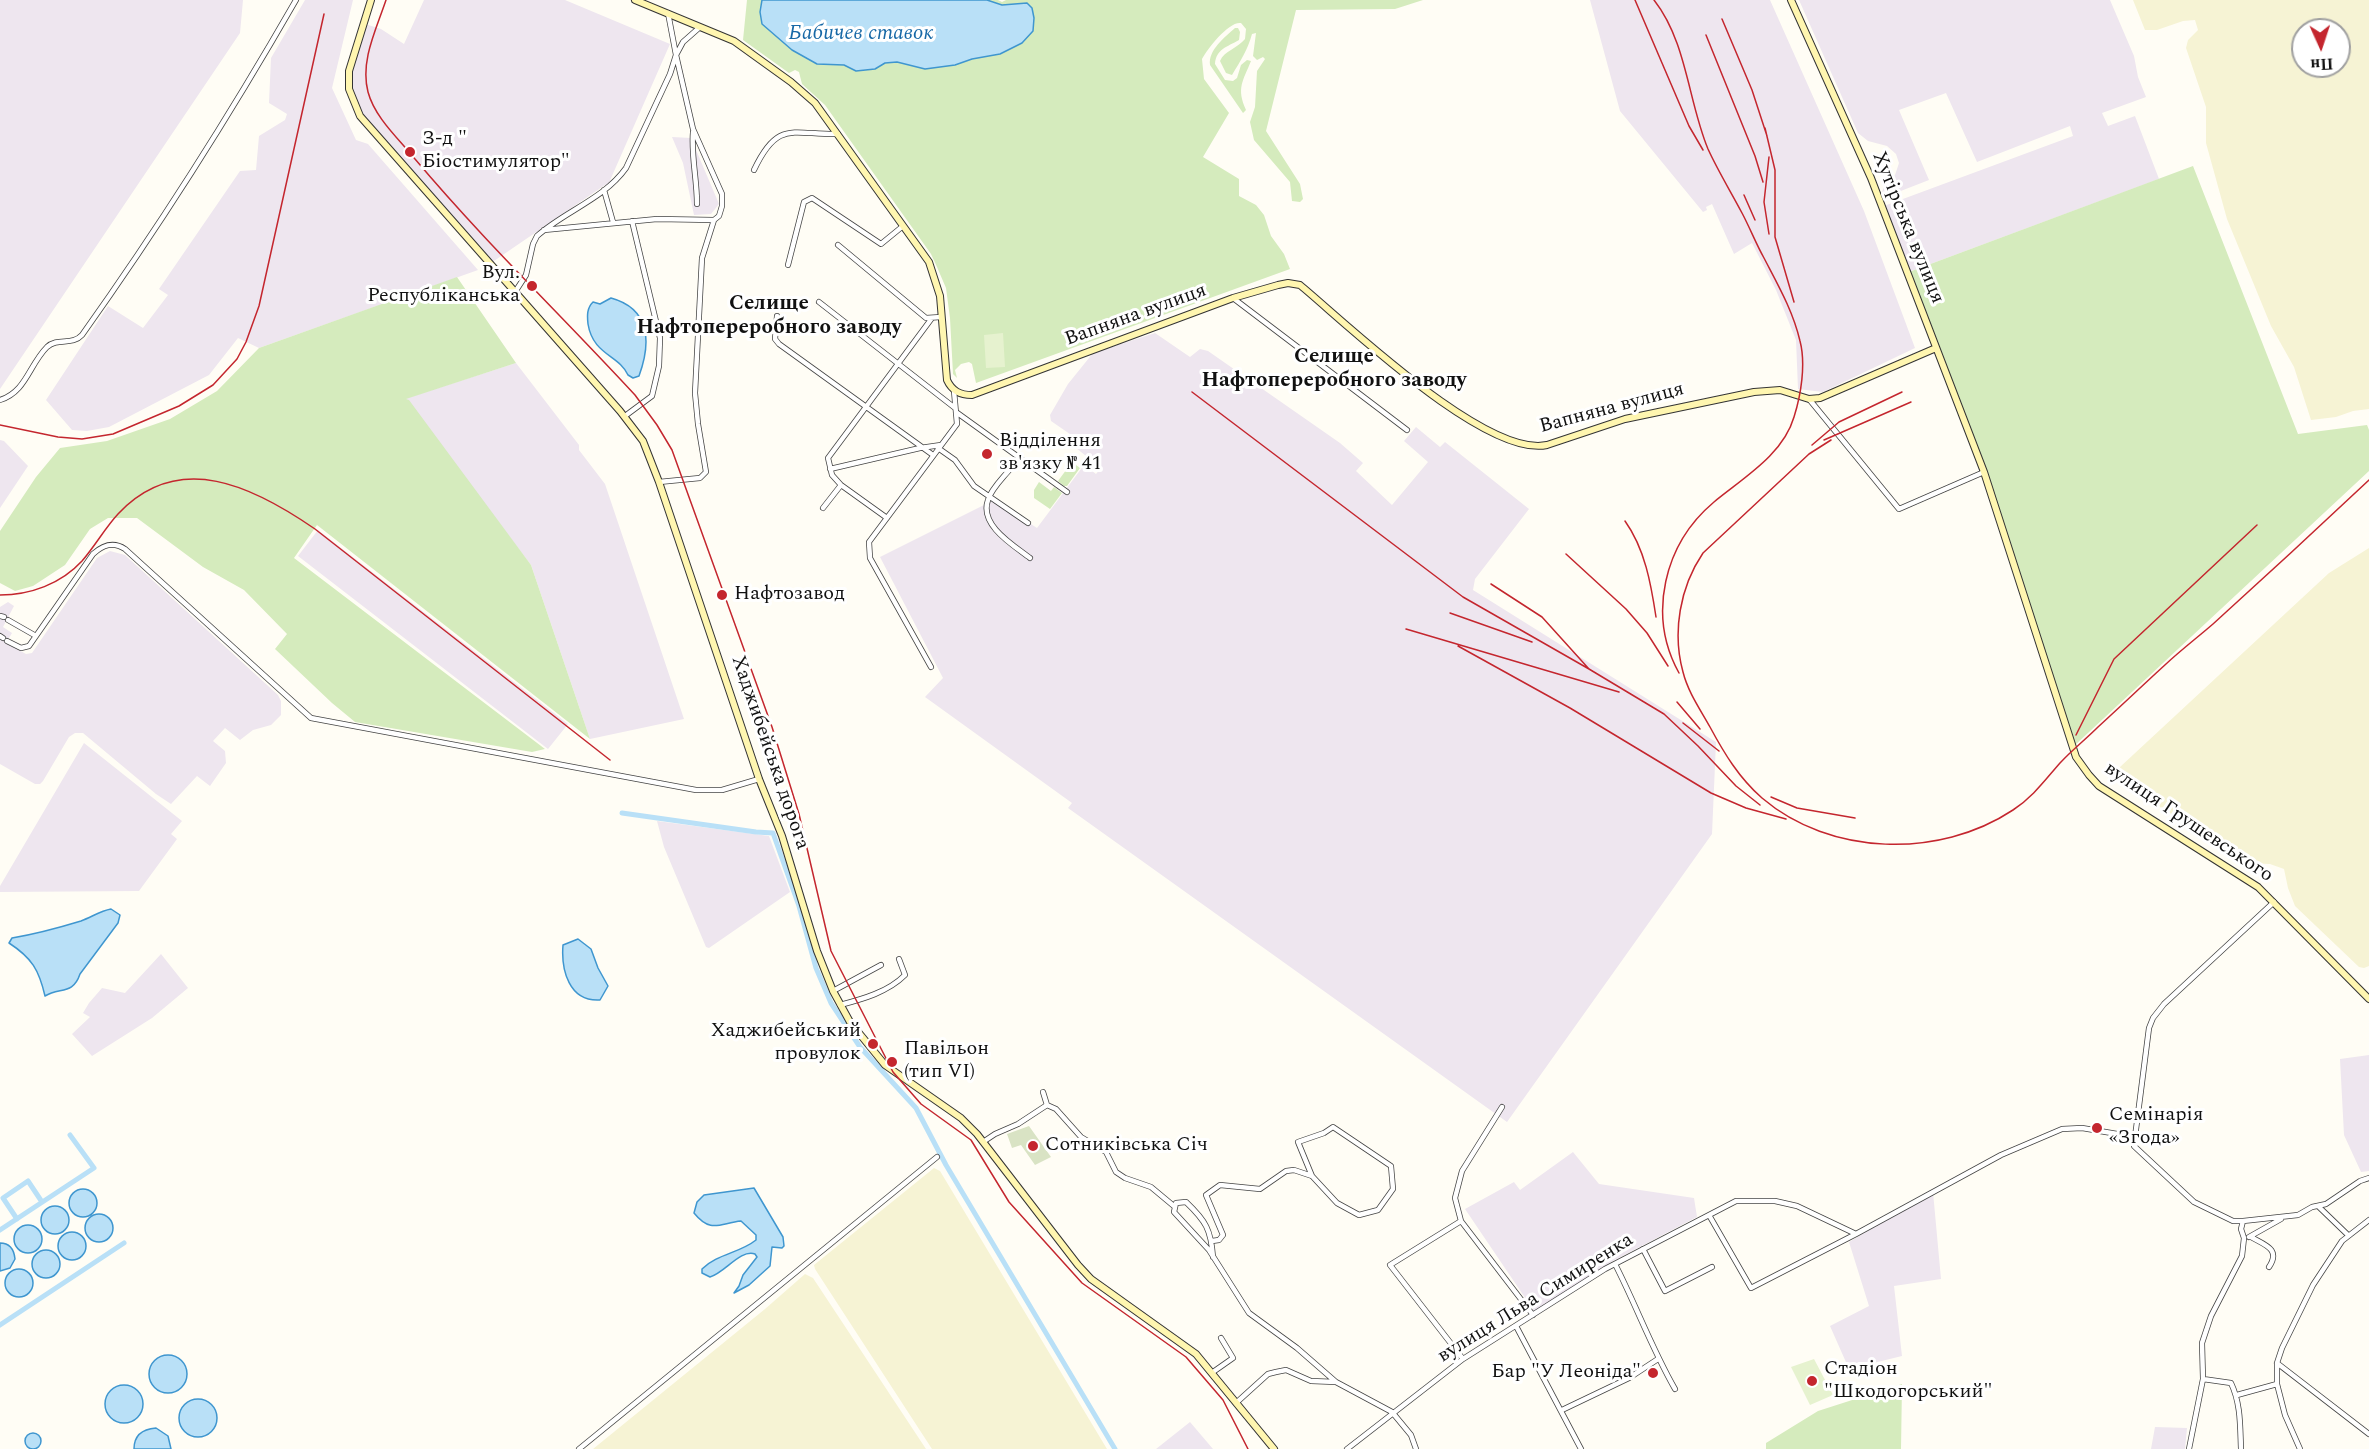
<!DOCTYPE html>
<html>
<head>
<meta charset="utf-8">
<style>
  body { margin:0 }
  #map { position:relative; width:2369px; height:1449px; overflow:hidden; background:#fffdf5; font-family:Spectral,serif }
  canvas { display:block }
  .north { position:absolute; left:2291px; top:18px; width:60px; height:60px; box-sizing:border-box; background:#fff; border:2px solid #a0a0a0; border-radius:50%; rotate:177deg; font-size:16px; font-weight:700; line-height:24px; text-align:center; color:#111 }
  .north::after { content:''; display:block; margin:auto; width:21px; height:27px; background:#c4262e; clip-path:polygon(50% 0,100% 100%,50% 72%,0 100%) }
</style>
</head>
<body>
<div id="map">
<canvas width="2369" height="1449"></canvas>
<div class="north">Пн</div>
</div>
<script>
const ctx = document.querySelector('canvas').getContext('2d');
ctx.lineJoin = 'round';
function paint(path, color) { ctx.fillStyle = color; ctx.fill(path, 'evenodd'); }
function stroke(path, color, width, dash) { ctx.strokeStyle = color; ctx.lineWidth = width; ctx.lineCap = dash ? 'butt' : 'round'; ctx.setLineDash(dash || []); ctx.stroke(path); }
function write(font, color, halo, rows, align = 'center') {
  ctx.font = font + ' Spectral,serif'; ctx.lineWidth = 6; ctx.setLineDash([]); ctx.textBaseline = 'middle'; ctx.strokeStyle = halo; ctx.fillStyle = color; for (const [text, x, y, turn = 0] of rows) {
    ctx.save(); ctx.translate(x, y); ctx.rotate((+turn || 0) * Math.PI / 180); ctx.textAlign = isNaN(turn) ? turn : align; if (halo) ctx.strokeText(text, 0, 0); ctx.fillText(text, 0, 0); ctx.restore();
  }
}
const industrial = new Path2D(`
  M 0,0 L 243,0 L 240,33 L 0,389 Z
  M 305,0 L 353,0 L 332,88 L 356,140 L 368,144 L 478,270 L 259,348 L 238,338 L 209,375 L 109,427 L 87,431 L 72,430 L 46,400 L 108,306 L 143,328 L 168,295 L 159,289 L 240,171 L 256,170 L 259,136 L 285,120 L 287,114 L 269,103 L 271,58 Z
  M 424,0 L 565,0 L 670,44 L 608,185 L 605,185 L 491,263 L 362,115 L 352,86 L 353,71 L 365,24 L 381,29 L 404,44 Z
  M 1590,0 L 1770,0 L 1864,211 L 1915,348 L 1823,392 L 1798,389 L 1796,340 L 1776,290 L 1752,243 L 1734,254 L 1712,204 L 1706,207 L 1707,210 L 1703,212 L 1620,111 Z
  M 1799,0 L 2110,0 L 2134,56 L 2138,77 L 2146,97 L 2102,113 L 2108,126 L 2135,116 L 2159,179 L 1909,272 L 1884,206 L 2073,136 L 2070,126 L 1977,162 L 1946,93 L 1899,110 L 1929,180 L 1893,194 L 1882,192 L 1886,181 L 1895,175 L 1899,163 L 1896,154 L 1887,146 L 1868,141 L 1858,133 Z
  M 672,137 L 691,138 L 719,204 L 711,214 L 694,215 L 683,163 Z
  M 1155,333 L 1190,357 L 1200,349 L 1208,351 L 1340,443 L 1363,463 L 1356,471 L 1392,505 L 1428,462 L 1404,441 L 1416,427 L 1440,447 L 1445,442 L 1529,509 L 1475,579 L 1473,590 L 1716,742 L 1712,834 L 1507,1122 L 1068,808 L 1072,803 L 925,697 L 943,678 L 880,557 L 994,500 L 1037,528 L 1084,465 L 1096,474 L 1101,468 L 1076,448 L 1080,441 L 1051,421 L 1050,415 L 1068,384 L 1093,353 Z
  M 516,363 L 579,445 L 579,450 L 605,484 L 684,719 L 590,739 L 531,565 L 404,399 Z
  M 0,440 L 4,441 L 28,466 L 0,508 Z
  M 318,530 L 568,724 L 548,749 L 298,556 Z
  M 110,551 L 125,555 L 278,695 L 281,701 L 281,715 L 271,725 L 253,730 L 240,740 L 225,728 L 213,741 L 225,751 L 226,763 L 210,786 L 197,776 L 171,804 L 156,794 L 83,733 L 75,733 L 69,737 L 43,781 L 40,784 L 35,784 L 0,764 L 0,607 L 8,602 L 14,606 L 3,627 L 12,633 L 6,643 L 26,654 L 32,653 L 97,558 Z
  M 84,743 L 182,821 L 171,834 L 177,839 L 139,891 L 0,892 L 0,886 Z
  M 657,821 L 769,836 L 790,892 L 709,948 L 706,947 L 664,847 Z
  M 161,954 L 188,988 L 152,1018 L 92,1056 L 72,1034 L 90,1017 L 83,1013 L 89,1003 L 102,988 L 125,993 Z
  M 2369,1055 L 2369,1171 L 2361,1172 L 2344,1135 L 2340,1059 Z
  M 1573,1152 L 1599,1184 L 1694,1198 L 1697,1217 L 1613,1261 L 1534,1311 L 1465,1209 L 1514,1182 L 1520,1190 Z
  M 1933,1192 L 1941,1279 L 1894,1286 L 1902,1356 L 1849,1369 L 1830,1326 L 1869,1306 L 1849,1242 Z
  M 1190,1422 L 1213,1449 L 1156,1449 Z
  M 2155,1427 L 2187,1428 L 2185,1449 L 2151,1449 Z`);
const farmland = new Path2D(`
  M 2133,0 L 2369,0 L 2369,409 L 2353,411 L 2336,417 L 2311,420 L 2294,367 L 2271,326 L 2227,219 L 2206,143 L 2206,107 L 2186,48 L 2188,40 L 2198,30 L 2195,20 L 2183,21 L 2157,30 L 2145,30 ZM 2303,30 L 2339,30 L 2339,66 L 2303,66 Z
  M 2369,548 L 2369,966 L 2364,968 L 2359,967 L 2295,906 L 2288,888 L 2284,869 L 2270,864 L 2247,863 L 2239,855 L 2127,787 L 2119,774 L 2120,767 L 2329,573 Z
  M 934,1168 L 940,1171 L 1107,1449 L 932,1449 L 815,1269 L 814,1265 Z
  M 805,1274 L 813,1278 L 926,1449 L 593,1449 L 765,1309 Z`);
const green = new Path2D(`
  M 747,0 L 998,0 L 1002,2 L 1006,0 L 1423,0 L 1395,9 L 1296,10 L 1266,131 L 1300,184 L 1303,199 L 1300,202 L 1292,201 L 1290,182 L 1254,140 L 1250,122 L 1255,107 L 1257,71 L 1265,59 L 1263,57 L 1257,60 L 1253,56 L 1256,33 L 1252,34 C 1248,49 1240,62 1232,75 L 1226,73 L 1220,61 C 1224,51 1238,48 1245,39 L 1246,29 L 1241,23 C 1229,21 1208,48 1202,59 L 1204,79 L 1229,113 L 1203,157 L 1239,179 L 1239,196 L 1256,205 L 1264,215 L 1271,236 L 1284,254 L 1290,269 L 976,383 L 972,364 L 969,362 L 961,364 L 955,370 L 957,378 L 953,374 L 950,318 L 946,288 L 937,267 L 931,254 L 825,105 L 802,84 L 799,72 L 795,70 L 789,73 L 743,40 Z
  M 1235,28 L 1238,28 L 1240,32 L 1239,40 C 1227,47 1216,49 1215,64 L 1225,80 L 1233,81 L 1237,78 L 1241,65 L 1247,60 L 1251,61 C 1243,81 1236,88 1246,110 L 1243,113 L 1210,65 C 1208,50 1225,37 1235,28 Z
  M 2193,166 L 2298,434 L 2367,425 L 2369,430 L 2369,471 L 2074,746 L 1995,505 L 1909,272 Z
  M 457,277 L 516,363 L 406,399 L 409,400 L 531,565 L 590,739 L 317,525 L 294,558 L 545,749 L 532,752 L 355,722 L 332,703 L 275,649 L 287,634 L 244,590 L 203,567 L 137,518 L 108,518 L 90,529 L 65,565 L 33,586 L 15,591 L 0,583 L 0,531 L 36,477 L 60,448 L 107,441 L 170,419 L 217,391 L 259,348 Z
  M 1072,462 L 1080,468 L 1067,486 L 1064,486 L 1058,481 Z
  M 1039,482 L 1051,491 L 1054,487 L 1062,493 L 1050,509 L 1034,498 L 1034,490 Z
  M 1902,1384 L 1901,1449 L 1766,1449 L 1766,1443 L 1818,1411 Z`);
const cemetery = new Path2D(`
  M 1029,1126 L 1051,1157 L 1035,1165 L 1021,1145 L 1012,1148 L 1007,1134 Z`);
const pitch = new Path2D(`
  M 1003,333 L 1005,367 L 986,368 L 984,335 Z
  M 1814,1359 L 1833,1395 L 1810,1405 L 1791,1367 Z`);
const water = new Path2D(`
  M 762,0 L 987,0 L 1002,5 L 1027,3 L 1032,8 L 1034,18 L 1033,31 L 1022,43 L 1000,54 L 972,59 L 955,65 L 925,69 L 897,62 L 885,63 L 875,69 L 856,71 L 844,65 L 817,64 L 792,50 L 762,24 L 760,12 Z
  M 611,298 C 651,309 651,343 639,376 L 633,378 L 628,375 C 619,355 593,355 588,324 C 587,315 587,308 593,302 L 600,304 Z
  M 111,909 L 120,915 L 118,923 L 80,974 C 73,995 60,987 45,996 C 39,970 32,958 9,943 L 12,938 C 36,934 58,928 81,921 C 92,917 100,911 111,909 Z
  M 578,939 L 591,949 L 598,968 L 608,986 L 600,1000 C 569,1002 561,970 563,945 Z
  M 754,1188 L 783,1237 L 784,1246 L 782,1248 L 772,1247 L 770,1266 L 749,1285 L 734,1293 L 739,1286 L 743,1275 L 757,1257 L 755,1254 C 740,1249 725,1273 710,1277 L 702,1273 L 702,1269 C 717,1254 740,1253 756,1240 L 756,1235 L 741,1221 C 720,1223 711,1234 694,1213 L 697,1202 L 704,1195 Z
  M69 1203a14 14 0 1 1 28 0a14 14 0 1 1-28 0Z
  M41 1220a14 14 0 1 1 28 0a14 14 0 1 1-28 0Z
  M85 1228a14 14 0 1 1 28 0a14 14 0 1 1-28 0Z
  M14 1239a14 14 0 1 1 28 0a14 14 0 1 1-28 0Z
  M58 1246a14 14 0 1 1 28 0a14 14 0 1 1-28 0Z
  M 0,1243 C 10,1243 14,1249 15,1259 L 10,1268 L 0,1271 Z
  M32 1264a14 14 0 1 1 28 0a14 14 0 1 1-28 0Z
  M5 1283a14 14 0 1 1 28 0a14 14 0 1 1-28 0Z
  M149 1374a19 19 0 1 1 38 0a19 19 0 1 1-38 0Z
  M105 1404a19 19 0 1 1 38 0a19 19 0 1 1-38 0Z
  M179 1418a19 19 0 1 1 38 0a19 19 0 1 1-38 0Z
  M 156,1428 L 168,1436 L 171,1449 L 134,1449 C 134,1435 143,1429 156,1428 Z
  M25 1441a8 8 0 1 1 16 0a8 8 0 1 1-16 0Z`);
const canal = new Path2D(`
  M 622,813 L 756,832 L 773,833 L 799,906 L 816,968 L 831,1003 L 860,1047 L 916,1108 L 946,1165 L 1115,1449
  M 17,1219 L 3,1198 L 28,1181 L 42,1202
  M 0,1230 L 94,1168 L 70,1135
  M 0,1325 L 124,1243`);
const street = new Path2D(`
  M 693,132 C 691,156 697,179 697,204
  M 754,170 C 778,119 793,135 838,134
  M 604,190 L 613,222
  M 544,230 L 657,219 L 714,220
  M 838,245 L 926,318 L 941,317
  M 788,265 L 804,202 L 812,198 L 881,244 L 903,226
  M 515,292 L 526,275 L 533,244 L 537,236 C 565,211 604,199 626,168 L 670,74 L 676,55 L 668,13
  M 1233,298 L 1407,430
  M 819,302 L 955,408
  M 777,316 L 775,339 L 779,344 L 933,455
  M 1809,399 L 1899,509 L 1984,472
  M 0,400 C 26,392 29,365 47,347 C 58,337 72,346 82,335 C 159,227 230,115 296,0
  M 956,412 L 1067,492
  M 625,416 L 652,396 L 659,366 L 660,338 L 632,221
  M 938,448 L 955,460 L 974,486 L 1028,523
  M 830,469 L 920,448 L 941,445
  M 1010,469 C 1003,478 991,489 988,500 C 979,525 1013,545 1030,558
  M 659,482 L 700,478 L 706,472 L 698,424 L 695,393 L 702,258 L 714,220 L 719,216 L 722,206 L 722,194 L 693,129 L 676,55 L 683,42 L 700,27
  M 823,508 L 841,485
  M 887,518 L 841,485 L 832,475 L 828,458 L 932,318
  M 0,616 L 4,617
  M 8,620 L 36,636
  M 0,636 L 3,638
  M 7,641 L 21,648 L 29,646 L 93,554 C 103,545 113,541 125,549 L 311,718 L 696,790 L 722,790 L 759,779
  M 931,667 L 870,558 L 869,542 L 957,424 L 954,391
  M 833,991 L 881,965
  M 840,1005 C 863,999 888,992 905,975 L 899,959
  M 1043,1092 L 1047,1105
  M 1502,1107 L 1462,1171 L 1455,1198 L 1461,1221 L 1533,1315
  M 2135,1137 L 2134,1146 L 2194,1202 L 2233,1221 L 2243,1221
  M 983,1142 L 995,1134 L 1018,1124 L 1047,1105 L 1056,1109 L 1081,1137 L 1106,1152 L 1116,1172 L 1125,1178 L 1151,1187 L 1175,1207
  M 2319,1207 L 2348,1235
  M 1709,1215 L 1751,1288 L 1856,1234 L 2001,1155 L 2062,1129 L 2082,1128 L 2135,1137 L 2149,1028 L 2153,1018 L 2164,1004 L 2274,902
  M 1461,1221 L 1390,1265 L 1463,1359
  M 2249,1237 L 2281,1219
  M 2251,1237 C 2265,1245 2281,1249 2269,1267
  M 1212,1241 L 1219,1240 L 1223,1235 L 1206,1195 L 1220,1185 L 1260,1189 L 1286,1171 L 1294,1170 L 1312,1176 L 1337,1203 L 1359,1215 L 1378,1210 L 1393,1189 L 1391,1166 L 1333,1127 L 1324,1133 L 1298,1142 L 1312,1176
  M 1643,1249 L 1665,1291 L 1712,1267
  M 1213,1257 C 1211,1230 1206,1221 1186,1202 L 1176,1203 L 1174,1212 L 1209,1250 L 1249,1313 L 1297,1348 L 1336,1382
  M 1615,1264 C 1636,1305 1652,1349 1675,1389
  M 1516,1326 L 1581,1449
  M 2277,1363 L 2369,1434
  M 1213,1372 L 1233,1358 L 1221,1338
  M 2203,1379 L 2231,1383 C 2241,1404 2240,1426 2241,1449
  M 2237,1395 L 2277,1384
  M 1236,1403 L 1268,1374 L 1276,1372 L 1286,1370 L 1311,1381 L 1336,1382 L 1392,1412 L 1411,1435 L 1416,1449
  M 1562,1410 L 1629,1378 L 1658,1359
  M 579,1449 L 937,1157
  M 1347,1449 L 1463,1359 L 1605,1269 L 1736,1201 L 1775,1201 L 1797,1206 L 1856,1234
  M 2189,1449 L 2203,1379 L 2202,1343 L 2211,1316 L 2242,1256 L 2244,1238 L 2241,1229 L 2243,1221 L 2298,1215 L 2312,1207 L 2326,1204 L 2360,1181 L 2369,1178
  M 2300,1449 L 2285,1415 L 2277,1384 L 2277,1363 L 2282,1348 L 2313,1285 L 2342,1241 L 2369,1220`);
const secondary = new Path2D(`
  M 371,0 L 349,71 L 349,89 L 360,116 L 620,411 L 643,441 L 659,482 L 759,779 L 782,836 L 817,951 L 833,991 L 850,1022 L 885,1065 L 961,1118 L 977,1134 L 1078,1265 L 1091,1279 L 1196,1354 L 1274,1449
  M 635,0 L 734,41 L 791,82 L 815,103 L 929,262 L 940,296 L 947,380 C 952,391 960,395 972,395 L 1233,298 L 1278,285 L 1288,283 L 1300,285 C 1347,324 1486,458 1547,445 L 1625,419 L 1754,392 L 1780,390 L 1809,399 L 1820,398 L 1936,348
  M 1791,0 L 1871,178 L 1984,472 L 2076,757 L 2089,775 L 2099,786 L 2258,887 L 2369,999`);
const tram = new Path2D(`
  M 386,0 C 376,30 360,61 368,92 C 375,118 399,139 415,159 C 484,241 562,316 635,395 L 657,425 L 672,450 L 772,727 L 799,814 L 831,951 L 893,1072 L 921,1104 L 971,1140 L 1009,1202 L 1082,1283 L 1186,1357 L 1223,1400 L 1248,1449`);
const rail = new Path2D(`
  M 1635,0 L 1689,126 L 1703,150
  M 1654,0 C 1687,42 1688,101 1708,149 C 1718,171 1731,192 1742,213 C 1750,228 1756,244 1764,258 C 1778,285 1793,311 1800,341 C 1806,364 1801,395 1794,417 C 1783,455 1743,478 1714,502 C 1664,544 1647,615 1679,673
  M 1722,19 L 1752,90 L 1767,136
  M 1706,35 L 1755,156 L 1763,182
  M 1765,128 L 1775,170 L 1775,237 L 1794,302
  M 1769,157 L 1764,202 L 1769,234
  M 1744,195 L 1755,220
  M 1192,392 L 1463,597 L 1589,669
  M 0,425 L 58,437 L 82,439 L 113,434 L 179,406 L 213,385 L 237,359 L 246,342 L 259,306 L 324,14
  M 1824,440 L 1911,402
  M 1831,440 L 1809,454 L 1703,553 C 1680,587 1672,632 1683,672 C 1688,692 1700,709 1710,727 C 1724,753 1739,778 1762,798 C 1830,856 1939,859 2013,810 C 2033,797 2045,780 2060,763 C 2072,750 2086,739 2098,727 C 2121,706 2143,685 2166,664 C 2181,650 2198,637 2213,624 C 2266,576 2318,528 2369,480
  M 1812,445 L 1839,422 L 1902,392
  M 1625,521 C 1645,549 1651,584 1656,617
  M 1566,554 L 1626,609 L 1647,633 L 1668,666
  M 1491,584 L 1542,617 L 1589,669 L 1664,714 L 1698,746 L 1736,786 L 1760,805
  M 0,595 C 30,595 61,584 82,561 C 95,546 105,528 118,514 C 179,449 254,487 315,529 L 610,760
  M 1450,613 L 1532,642
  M 1406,629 L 1619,692
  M 1458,646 L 1570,708 L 1711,793 L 1746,808 L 1786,819
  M 1677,702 L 1700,729
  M 1683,723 L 1719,751
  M 2076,735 L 2114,659 L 2257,525
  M 1771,797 L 1797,808 L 1855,818`);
const markers = [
  [410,152,6,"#c4262e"],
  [532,286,6,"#c4262e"],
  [987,454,6,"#c4262e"],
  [722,595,6,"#c4262e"],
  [873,1044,6,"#c4262e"],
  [892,1062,6,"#c4262e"],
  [2097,1128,6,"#c4262e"],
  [1033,1146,6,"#c4262e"],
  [1653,1373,6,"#c4262e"],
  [1812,1381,6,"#c4262e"]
];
const poiNames = [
  ["З-д \"",422,140],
  ["Біостимулятор\"",422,163],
  ["Вул.",520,274,"right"],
  ["Республіканська",520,297,"right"],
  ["Відділення",999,442],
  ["зв'язку № 41",999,465],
  ["Нафтозавод",734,595],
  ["Хаджибейський",861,1032,"right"],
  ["провулок",861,1055,"right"],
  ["Павільон",904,1050],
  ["(тип VI)",904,1073],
  ["Семінарія",2109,1116],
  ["«Згода»",2109,1139],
  ["Сотниківська Січ",1045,1146],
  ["Стадіон",1824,1370],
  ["\"Шкодогорський\"",1824,1393],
  ["Бар \"У Леоніда\"",1641,1373,"right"]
];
const streetNames = [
  ["Хутірська вулиця",1907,228,68],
  ["Вапняна вулиця",1136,316,-20],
  ["Вапняна вулиця",1612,409,-15],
  ["Хаджибейська дорога",769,753,71],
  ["вулиця Грушевського",2188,823,34],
  ["вулиця Льва Симиренка",1536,1299,-32]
];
const waterNames = [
  ["Бабичев ставок",861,35]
];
const neighbourhoodNames = [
  ["Селище",769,305],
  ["Нафтопереробного заводу",769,329],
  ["Селище",1334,358],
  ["Нафтопереробного заводу",1334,382]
];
paint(industrial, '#eee6ef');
paint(farmland, '#f6f3d4');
paint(green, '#d5ebbd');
paint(cemetery, '#d9e3c4');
paint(pitch, '#e6f2cf');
paint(water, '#b9e0f7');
stroke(water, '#3f96cf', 1.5);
stroke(canal, '#b9e0f7', 5);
stroke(street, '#444', 6);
stroke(secondary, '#333', 8);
stroke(street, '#fff', 4.5);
stroke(secondary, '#fff6b0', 6);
stroke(tram, '#c4262e', 1.5);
stroke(rail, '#c4262e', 1.5);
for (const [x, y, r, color] of markers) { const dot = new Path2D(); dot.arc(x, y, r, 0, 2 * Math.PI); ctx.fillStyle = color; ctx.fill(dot); stroke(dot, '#fff', 2); }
write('20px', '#111', '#fff', poiNames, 'left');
write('20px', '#111', '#fff', streetNames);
write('italic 21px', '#1768a6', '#fff', waterNames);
write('bold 21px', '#111', '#fff', neighbourhoodNames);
</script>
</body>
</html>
